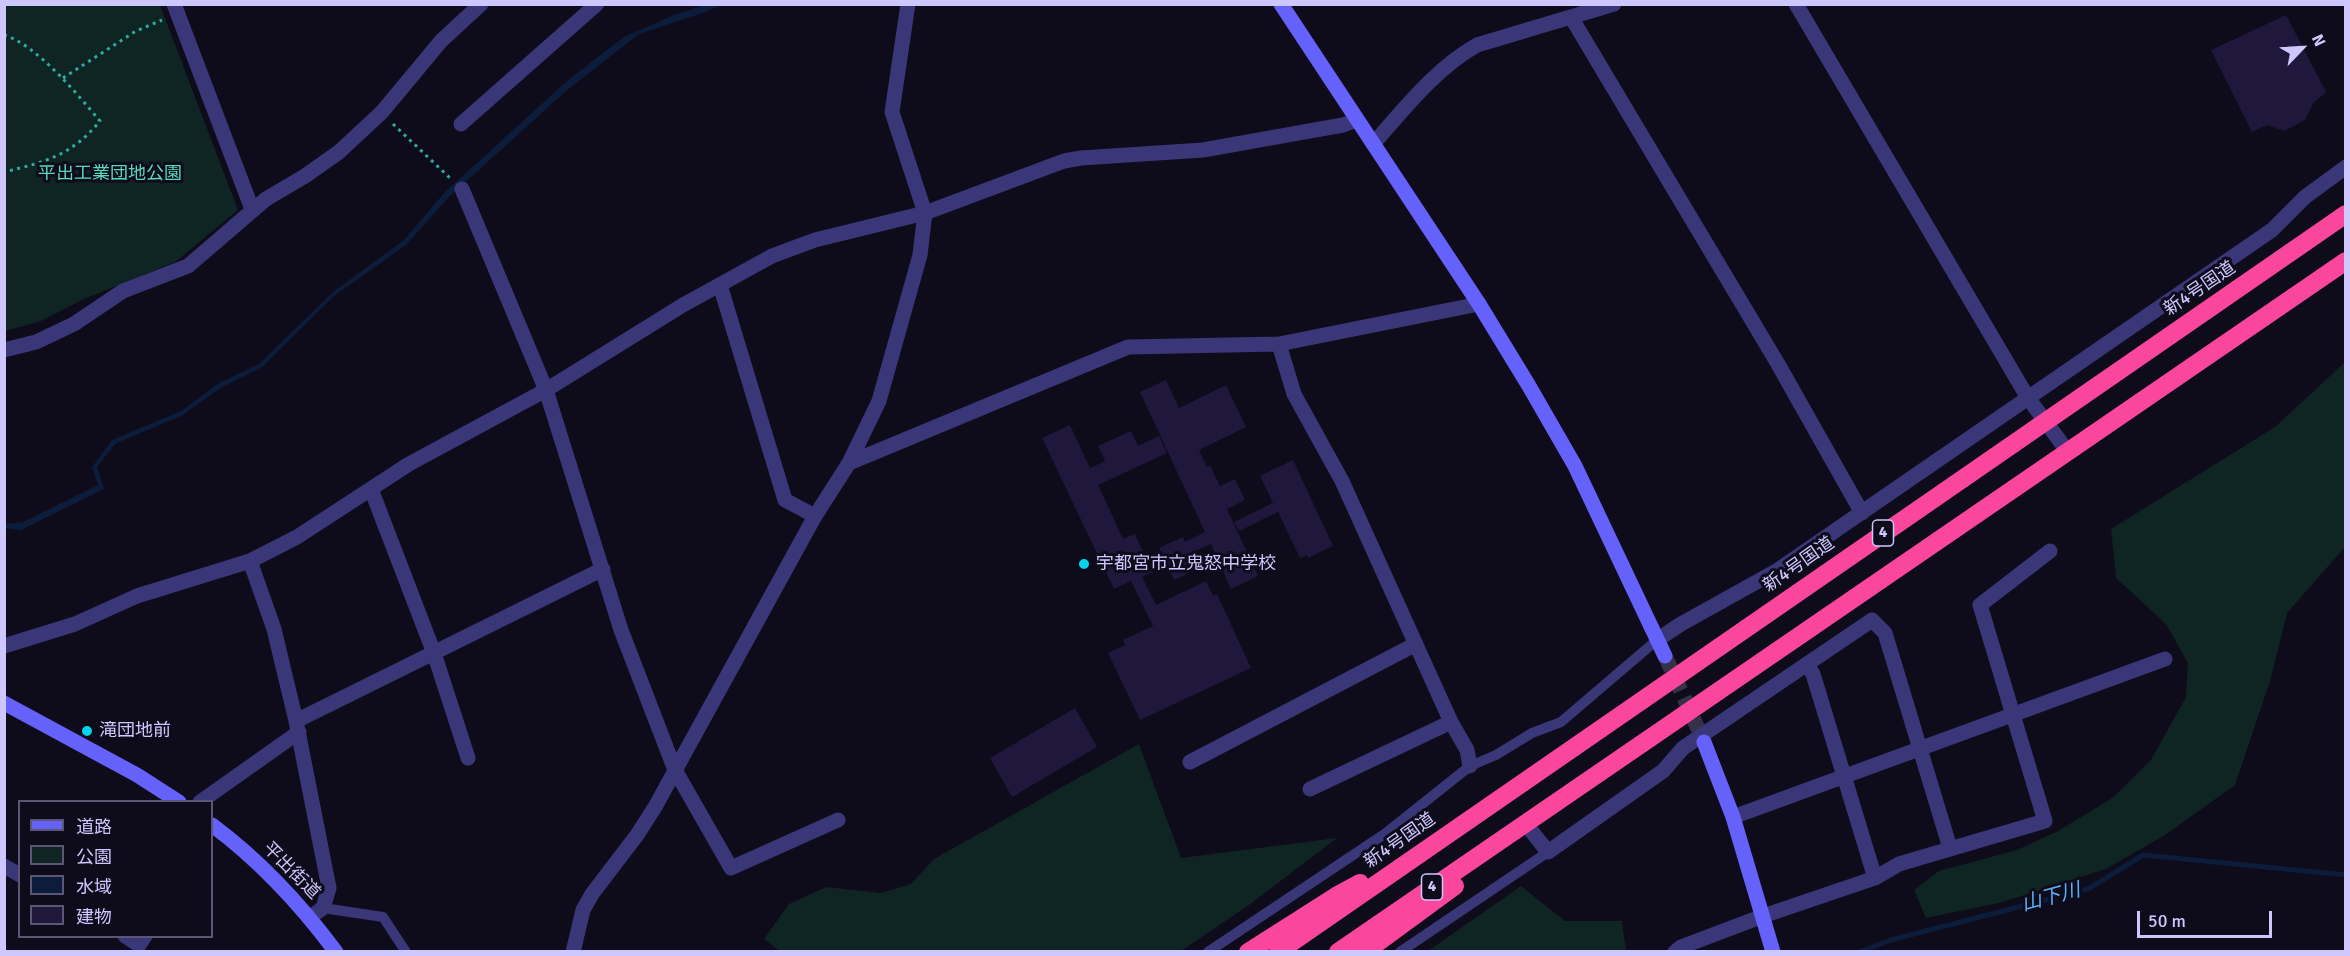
<!DOCTYPE html>
<html>
<head>
<meta charset="utf-8">
<style>
  body { margin:0 }
  #map { position:relative; width:2350px; height:956px; overflow:hidden; background:#0e0b1b; font-family:Signika,"Noto Sans JP",sans-serif }
  canvas { display:block }
  .frame { position:absolute; inset:0; border:6px solid #cec7fe; pointer-events:none }
  .legend { position:absolute; left:18px; top:800px; width:195px; height:138px; box-sizing:border-box; background:#0e0b1b; border:2px solid #5b5676; margin:0; padding:8px 10px; list-style:none; font-size:18px; color:#cec7fe }
  .legend li { display:flex; align-items:center; gap:12px; height:30px }
  .legend b { width:30px; border:2px solid #5b5676 }
  .north { position:absolute; left:2272px; top:18px; width:60px; height:60px; -webkit-text-stroke:4px #0e0b1b; paint-order:stroke; rotate:65deg; font-size:16px; font-weight:700; line-height:24px; text-align:center; color:#cec7fe }
  .north::after { content:''; display:block; margin:auto; width:21px; height:27px; background:#cec7fe; clip-path:polygon(50% 0,100% 100%,50% 72%,0 100%) }
  .scale { position:absolute; left:2137px; top:911px; width:135px; height:27px; box-sizing:border-box; border:3px solid #cec7fe; border-top:0; padding-left:8px; font-size:18px; line-height:21px; white-space:nowrap; color:#cec7fe; -webkit-text-stroke:4px #0e0b1b; paint-order:stroke }
</style>
</head>
<body>
<div id="map">
<canvas width="2350" height="956"></canvas>
<div class="frame"></div>
<ul class="legend">
<li><b style="height:8px;background:#6561fb"></b>道路</li>
<li><b style="height:16px;background:#0f2524"></b>公園</li>
<li><b style="height:16px;background:#0b1d3b"></b>水域</li>
<li><b style="height:16px;background:#1f183c"></b>建物</li>
</ul>
<div class="north">N</div>
<div class="scale">50 m</div>
</div>
<script>
const ctx = document.querySelector('canvas').getContext('2d');
ctx.lineJoin = 'round';
function paint(path, color) { ctx.fillStyle = color; ctx.fill(path, 'evenodd'); }
function stroke(path, color, width, dash) { ctx.strokeStyle = color; ctx.lineWidth = width; ctx.lineCap = dash ? 'butt' : 'round'; ctx.setLineDash(dash || []); ctx.stroke(path); }
function write(font, color, halo, rows, align = 'center') {
  ctx.font = font + ' Signika,"Noto Sans JP",sans-serif'; ctx.lineWidth = 6; ctx.setLineDash([]); ctx.textBaseline = 'middle'; ctx.strokeStyle = halo; ctx.fillStyle = color; for (const [text, x, y, turn = 0] of rows) {
    ctx.save(); ctx.translate(x, y); ctx.rotate((+turn || 0) * Math.PI / 180); ctx.textAlign = isNaN(turn) ? turn : align; if (halo) ctx.strokeText(text, 0, 0); ctx.fillText(text, 0, 0); ctx.restore();
  }
}
const green = new Path2D(`
  M 5,4 L 160,5 L 238,210 L 175,262 L 84,299 L 41,321 L 5,331 Z
  M 2345,362 L 2345,547 L 2287,613 L 2270,681 L 2235,785 L 2165,835 L 2106,869 L 2003,902 L 1926,918 L 1914,890 L 1939,871 L 2017,850 L 2058,831 L 2114,797 L 2151,760 L 2186,697 L 2188,663 L 2166,624 L 2116,578 L 2111,529 L 2275,427 Z
  M 1139,744 L 1181,858 L 1337,838 L 1249,905 L 1181,951 L 781,952 L 764,939 L 789,904 L 826,887 L 881,893 L 911,884 L 934,859 Z
  M 1521,886 L 1565,921 L 1622,921 L 1626,951 L 1428,951 Z`);
const water = new Path2D(`
  M 704,5 L 722,5 L 700,14 L 639,34 L 566,91 L 449,197 L 406,245 L 334,296 L 262,367 L 219,389 L 183,415 L 115,444 L 97,467 L 104,489 L 21,530 L 5,528 L 5,524 L 23,522 L 98,485 L 92,467 L 112,440 L 181,411 L 219,383 L 259,364 L 333,292 L 404,240 L 445,192 L 568,80 L 624,37 L 674,15 Z`);
const stream = new Path2D(`
  M 1859,952 L 1891,940 L 2088,889 L 2143,855 L 2346,875`);
const building = new Path2D(`
  M 2286,15 L 2326,92 L 2314,102 L 2305,120 L 2284,131 L 2267,125 L 2252,132 L 2211,50 Z
  M 1166,380 L 1179,408 L 1226,385 L 1246,427 L 1199,450 L 1207,467 L 1210,465 L 1220,486 L 1235,479 L 1245,500 L 1227,509 L 1258,576 L 1231,589 L 1211,544 L 1191,553 L 1198,569 L 1174,580 L 1167,565 L 1142,577 L 1156,605 L 1206,581 L 1213,596 L 1217,594 L 1251,668 L 1140,720 L 1108,653 L 1125,645 L 1123,640 L 1153,626 L 1131,581 L 1114,589 L 1042,438 L 1070,425 L 1090,468 L 1105,461 L 1098,446 L 1131,431 L 1138,446 L 1159,436 L 1167,453 L 1098,485 L 1123,539 L 1135,534 L 1146,559 L 1161,552 L 1159,548 L 1183,537 L 1185,542 L 1205,532 L 1140,392 Z
  M 1293,460 L 1333,546 L 1308,558 L 1307,555 L 1300,558 L 1278,512 L 1239,531 L 1234,522 L 1273,503 L 1260,476 Z
  M 1075,708 L 1097,747 L 1012,797 L 990,758 Z`);
const secondaryTunnel = new Path2D(`
  M 1665,656 L 1704,742`);
const path = new Path2D(`
  M 4,35 C 37,45 78,95 100,121 C 72,155 46,162 4,172
  M 63,78 L 136,31 L 162,20
  M 393,124 L 451,179`);
const lane = new Path2D(`
  M 323,908 L 383,917 L 406,952
  M 1208,952 L 1386,833 L 1470,766 L 1496,755 L 1532,733 L 1561,722 L 1657,640
  M 1400,952 L 1548,852`);
const street = new Path2D(`
  M 174,4 L 252,209
  M 1796,4 L 2028,398 L 2068,452
  M 1571,17 L 1778,364 L 1862,513
  M 461,124 L 597,4
  M 1373,144 C 1405,108 1435,69 1477,45 L 1614,4
  M 462,189 L 546,390 L 621,630 L 675,770 L 731,868 L 838,820
  M 720,285 L 785,500 L 815,516
  M 1279,344 L 1294,394 L 1342,481 L 1451,722 L 1467,750 L 1470,766
  M 4,350 L 36,342 L 74,324 L 123,291 L 188,266 L 266,199 L 305,176 L 339,152 L 382,112 L 441,41 L 481,4
  M 849,463 L 1128,347 L 1279,344 L 1479,304
  M 371,489 L 434,653 L 468,758
  M 250,561 L 274,629 L 296,721 L 329,888 L 323,908 L 309,918
  M 1657,640 L 1681,624 L 1778,570 L 2272,230 L 2305,197 L 2346,167
  M 4,646 L 75,624 L 137,596 L 250,561 L 297,537 L 409,464 L 546,390 L 683,305 L 772,256 L 815,240 L 925,213 L 1064,161 L 1081,158 L 1203,150 L 1343,125 L 1357,120
  M 1807,665 L 1813,674 L 1875,878
  M 296,721 L 603,569
  M 1190,762 L 1416,644
  M 1310,789 L 1451,722
  M 200,802 L 299,732
  M 1733,817 L 2165,659
  M 1525,823 L 1548,852 L 1663,771 L 1683,748 L 1872,620 L 1885,633 L 1950,848
  M 4,866 L 20,875
  M 125,936 L 139,945 L 145,936
  M 573,952 L 583,910 L 592,894 L 637,835 L 655,807 L 815,516 L 849,463 L 879,401 L 920,255 L 925,213 L 892,112 L 908,4
  M 1675,952 L 1681,947 L 1763,916 L 1875,878 L 1899,864 L 2045,821 L 1980,605 L 2050,551`);
const secondary = new Path2D(`
  M 1281,4 L 1479,304 L 1529,386 L 1575,466 L 1665,656
  M 4,703 L 137,775 L 179,802
  M 1704,742 L 1733,817 L 1773,952
  M 212,825 C 259,860 301,905 336,952`);
const highway = new Path2D(`
  M 1248,952 L 1336,896 L 1360,883
  M 1278,952 L 2346,214
  M 1338,952 L 2346,261
  M 1365,952 L 1455,886`);
const markers = [
  [1084,564,6,"#06d3eb"],
  [87,731,6,"#06d3eb"]
];
const shields = [
  [1883,533,21],
  [1432,887,21]
];
const shieldNames = [
  ["4",1883,533],
  ["4",1432,887]
];
const parkNames = [
  ["平出工業団地公園",110,174]
];
const streetNames = [
  ["新4号国道",2200,289,-34],
  ["新4号国道",1799,565,-35],
  ["新4号国道",1400,841,-35],
  ["平出街道",291,871,45]
];
const poiNames = [
  ["宇都宮市立鬼怒中学校",1096,564],
  ["滝団地前",99,731]
];
const waterNames = [
  ["山下川",2051,898,-15]
];
paint(green, '#0f2524');
paint(water, '#0b1d3b');
stroke(stream, '#0b1d3b', 5);
paint(building, '#1f183c');
stroke(secondaryTunnel, '#343148', 15, [15, 8]);
stroke(path, '#2faaa2', 3, [3, 4.5]);
stroke(lane, '#3a3779', 10);
stroke(street, '#3a3779', 15);
stroke(secondary, '#6561fb', 15);
stroke(highway, '#fa469c', 18);
for (const [x, y, r, color] of markers) { const dot = new Path2D(); dot.arc(x, y, r, 0, 2 * Math.PI); ctx.fillStyle = color; ctx.fill(dot); stroke(dot, '#0e0b1b', 2); }
for (const [x, y, w] of shields) { const box = new Path2D(); box.roundRect(x - w / 2, y - 13, w, 26, 4.5); ctx.fillStyle = '#0e0b1b'; ctx.fill(box); stroke(box, '#cec7fe', 1.5); }
write('bold 16px', '#cec7fe', null, shieldNames);
write('18px', '#57daba', '#0e0b1b', parkNames);
write('18px', '#cec7fe', '#0e0b1b', streetNames);
write('18px', '#cec7fe', '#0e0b1b', poiNames, 'left');
write('italic 20px', '#58affb', '#0e0b1b', waterNames);
</script>
</body>
</html>
